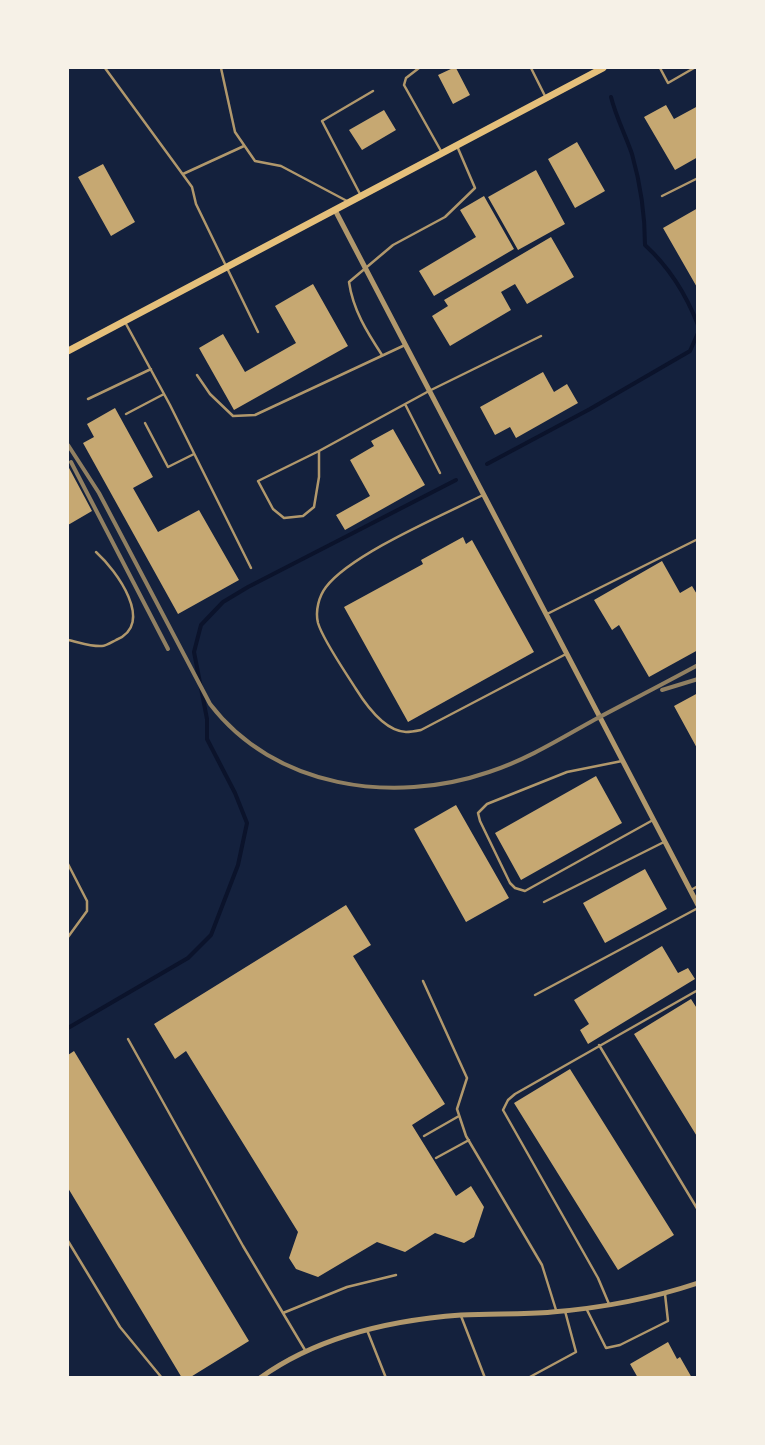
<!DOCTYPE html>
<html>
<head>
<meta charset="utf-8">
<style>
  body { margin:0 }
  #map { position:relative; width:765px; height:1445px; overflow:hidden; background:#14213d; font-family:"Fira Sans Condensed",sans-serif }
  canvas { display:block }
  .frame { position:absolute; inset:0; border:69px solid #f6f1e7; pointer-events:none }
</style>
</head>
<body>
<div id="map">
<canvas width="765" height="1445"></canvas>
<div class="frame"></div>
</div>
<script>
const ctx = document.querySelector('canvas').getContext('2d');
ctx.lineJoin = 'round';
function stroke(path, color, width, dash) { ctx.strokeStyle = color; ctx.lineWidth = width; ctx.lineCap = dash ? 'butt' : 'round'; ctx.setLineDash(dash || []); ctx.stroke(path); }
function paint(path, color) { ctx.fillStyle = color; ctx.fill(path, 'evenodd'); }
const stream = new Path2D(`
  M 611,97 C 616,117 625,134 632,154 C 641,186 645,213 645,245 C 670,268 686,294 698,325
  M 487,464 L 590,409 L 690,351 L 698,333
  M 68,1028 L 188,958 L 211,935 L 238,865 L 247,823 L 235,793 L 207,739 L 207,719 L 194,652 L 201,625 L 223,602 L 248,587 L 456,480`);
const building = new Path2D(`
  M 453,68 L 456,68 L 470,95 L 453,104 L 438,75 Z
  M 666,105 L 674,119 L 698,106 L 698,157 L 675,170 L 644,117 Z
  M 384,110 L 396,130 L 362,150 L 349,130 Z
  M 577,142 L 605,191 L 575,208 L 548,159 Z
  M 103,164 L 135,222 L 111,236 L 78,177 Z
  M 536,170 L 565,224 L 518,250 L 488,197 Z
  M 484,196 L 514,249 L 434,296 L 419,271 L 476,237 L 460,210 Z
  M 698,208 L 698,289 L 663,228 Z
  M 551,237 L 574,277 L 527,304 L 515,284 L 501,292 L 511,310 L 450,346 L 432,316 L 448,306 L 444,300 Z
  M 313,284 L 348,346 L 234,410 L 199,348 L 223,334 L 245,372 L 296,343 L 275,306 Z
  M 543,372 L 554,392 L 567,384 L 578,403 L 516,438 L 510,427 L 495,435 L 480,407 Z
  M 115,408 L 153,477 L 133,488 L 158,532 L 199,510 L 239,580 L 178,614 L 83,443 L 94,437 L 87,424 Z
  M 393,429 L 425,485 L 345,530 L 336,515 L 370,496 L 350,460 L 374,446 L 371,441 Z
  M 68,466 L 92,511 L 68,525 Z
  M 463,537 L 466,544 L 472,540 L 534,652 L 408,722 L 344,607 L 423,564 L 421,560 Z
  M 662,561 L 680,593 L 692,586 L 698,596 L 698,650 L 649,677 L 619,625 L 612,630 L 594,600 Z
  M 698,693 L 698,750 L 674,706 Z
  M 596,776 L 622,823 L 521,880 L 495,833 Z
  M 456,805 L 509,898 L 466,922 L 414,829 Z
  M 645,869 L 667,909 L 605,943 L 583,903 Z
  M 346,905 L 371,945 L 353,956 L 445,1104 L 412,1125 L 456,1196 L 471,1186 L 484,1207 L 474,1237 L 464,1243 L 435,1233 L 405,1252 L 377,1242 L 318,1277 L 296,1269 L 289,1258 L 298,1232 L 186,1051 L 175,1059 L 154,1024 Z
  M 662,946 L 678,973 L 688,968 L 695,979 L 588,1044 L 580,1030 L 589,1024 L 574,1000 Z
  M 691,999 L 698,1010 L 698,1138 L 634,1034 Z
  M 74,1051 L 249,1341 L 189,1378 L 182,1378 L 68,1188 L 68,1055 Z
  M 570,1069 L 674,1235 L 618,1270 L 514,1103 Z
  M 668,1342 L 677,1359 L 680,1357 L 692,1378 L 638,1378 L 630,1364 Z`);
const service = new Path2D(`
  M 105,68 L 192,187 L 196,204 L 258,332
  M 221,68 L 235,132 L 255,161 L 281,166 L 347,201
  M 419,68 L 406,78 L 404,85 L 441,151
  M 531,68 L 546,98
  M 660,68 L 668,83 L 694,68
  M 183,174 L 244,146
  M 360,194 L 322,121 L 373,91
  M 662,196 L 698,178
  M 125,322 L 170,405 L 251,568
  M 382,355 C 367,332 353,310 349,282 L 393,245 L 445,217 L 475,188 L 457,146
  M 197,375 L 210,394 L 233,416 L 255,415 L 405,345
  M 88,399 L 151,369
  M 405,404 L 440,473
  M 126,414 L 164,394
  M 145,423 L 168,467 L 194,454
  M 319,451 L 258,481 L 273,509 L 284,518 L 303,516 L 314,507 L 319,477 L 319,451 L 429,391 L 541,336
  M 483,495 C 443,515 351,554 326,587 C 319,596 315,611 318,623 C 323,640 346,673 356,689 C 366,705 385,731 406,732 C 411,732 416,731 421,730 L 566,654
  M 547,614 L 698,539
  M 68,640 C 78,642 92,647 102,646 C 106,646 112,642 116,640 C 156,624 116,570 96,552
  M 622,761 L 567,772 L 487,804 L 478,813 L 480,821 L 510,883 L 515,888 L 525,891 L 653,820
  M 68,864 L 87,901 L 87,911 L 68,937
  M 691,890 L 698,886
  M 544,902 L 664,842
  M 423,981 L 467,1078 L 457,1109 L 466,1136 L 542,1265 L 556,1310
  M 535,995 L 698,908
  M 128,1039 L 243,1246 L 305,1350
  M 599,1045 L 698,1210
  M 424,1136 L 459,1116
  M 436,1158 L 469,1140
  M 68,1241 L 120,1327 L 162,1378
  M 609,1304 L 598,1278 L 503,1110 L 508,1100 L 515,1094 L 698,990
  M 587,1310 L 606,1348 L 620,1345 L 668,1321 L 665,1294
  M 283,1313 L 347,1287 L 396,1275
  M 461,1316 L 485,1378
  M 367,1330 L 386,1378
  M 528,1378 L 576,1352 L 565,1311`);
const minor = new Path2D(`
  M 335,210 L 698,905
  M 260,1378 C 317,1337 392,1320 461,1315 C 491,1313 522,1315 552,1312 C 602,1308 650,1299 698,1283`);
const secondary = new Path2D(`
  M 68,351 L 603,68`);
const rail = new Path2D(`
  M 68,445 L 99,493 L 210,704 C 274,788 393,805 489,772 C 526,760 560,739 594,720 C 628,702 663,684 698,665
  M 71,462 L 168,649
  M 662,690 L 698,679`);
stroke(stream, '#0b132b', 4);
paint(building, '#c6a872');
stroke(service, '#b1986c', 2.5);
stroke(minor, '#b1986c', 5);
stroke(secondary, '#e5c07b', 7);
stroke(rail, '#918062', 4);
</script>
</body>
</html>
